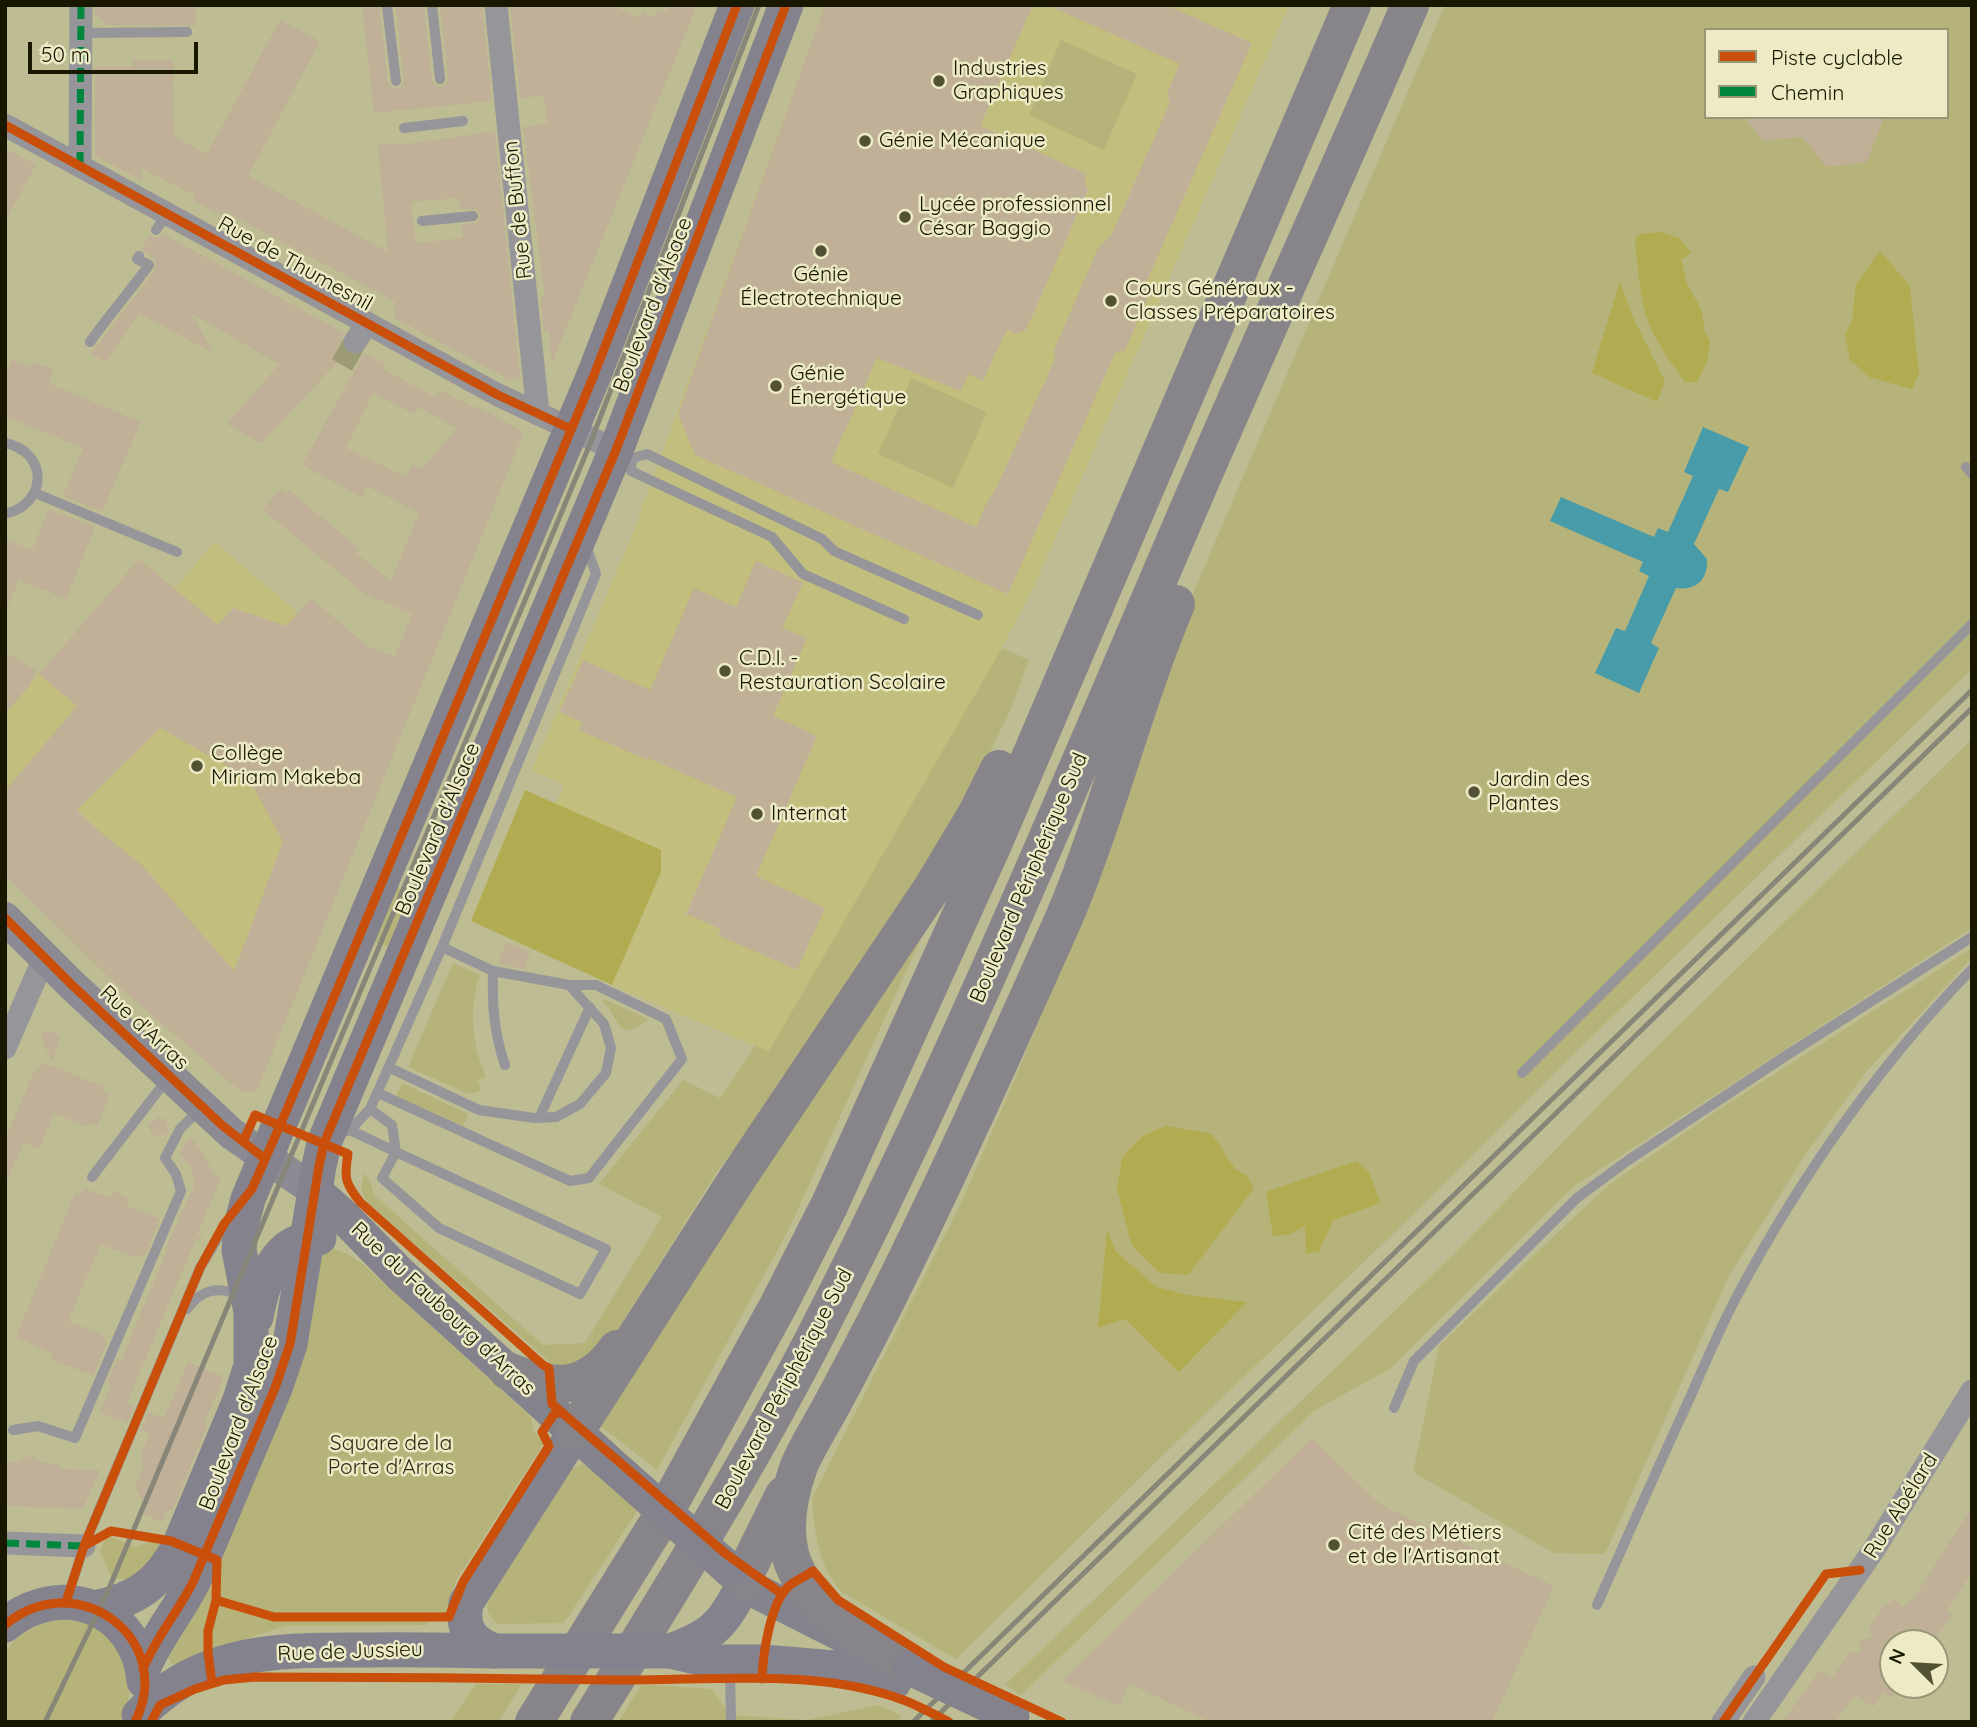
<!DOCTYPE html>
<html>
<head>
<meta charset="utf-8">
<style>
  body { margin:0 }
  #map { position:relative; width:1977px; height:1727px; overflow:hidden; background:#bebc92; font-family:Quicksand,sans-serif }
  canvas { display:block }
  .frame { position:absolute; inset:0; border:7px solid #191700; pointer-events:none }
  .legend { position:absolute; left:1704px; top:28px; width:245px; height:91px; box-sizing:border-box; background:#ecebc6; border:2px solid #989677; margin:0; padding:9px 12px; list-style:none; font-size:21px; color:#191700 }
  .legend li { display:flex; align-items:center; gap:14px; height:35px }
  .legend b { width:35px; border:2px solid #989677 }
  .north { position:absolute; left:1879px; top:1629px; width:70px; height:70px; box-sizing:border-box; background:#ecebc6; border:2px solid #989677; border-radius:50%; rotate:294deg; font-size:19px; font-weight:700; line-height:28px; text-align:center; color:#191700 }
  .north::after { content:''; display:block; margin:auto; width:24px; height:32px; background:#535133; clip-path:polygon(50% 0,100% 100%,50% 72%,0 100%) }
  .scale { position:absolute; left:28px; top:42px; width:170px; height:32px; box-sizing:border-box; border:4px solid #191700; border-top:0; padding-left:9px; font-size:21px; line-height:24px; white-space:nowrap; color:#191700; -webkit-text-stroke:5px #ecebc6; paint-order:stroke }
</style>
</head>
<body>
<div id="map">
<canvas width="1977" height="1727"></canvas>
<div class="frame"></div>
<ul class="legend">
<li><b style="height:9px;background:#c94f0a"></b>Piste cyclable</li>
<li><b style="height:9px;background:#00873e"></b>Chemin</li>
</ul>
<div class="north">N</div>
<div class="scale">50 m</div>
</div>
<script>
const ctx = document.querySelector('canvas').getContext('2d');
ctx.lineJoin = 'round';
function paint(path, color) { ctx.fillStyle = color; ctx.fill(path, 'evenodd'); }
function stroke(path, color, width, dash) { ctx.strokeStyle = color; ctx.lineWidth = width; ctx.lineCap = dash ? 'butt' : 'round'; ctx.setLineDash(dash || []); ctx.stroke(path); }
function write(font, color, halo, rows, align = 'center') {
  ctx.font = font + ' Quicksand,sans-serif'; ctx.lineWidth = 5; ctx.setLineDash([]); ctx.textBaseline = 'middle'; ctx.strokeStyle = halo; ctx.fillStyle = color; for (const [text, x, y, turn = 0] of rows) {
    ctx.save(); ctx.translate(x, y); ctx.rotate((+turn || 0) * Math.PI / 180); ctx.textAlign = isNaN(turn) ? turn : align; if (halo) ctx.strokeText(text, 0, 0); ctx.fillText(text, 0, 0); ctx.restore();
  }
}
const built = new Path2D(`
  M 825,5 L 1289,5 L 1036,582 L 990,671 L 769,1052 L 612,985 L 661,872 L 661,851 L 556,804 L 564,785 L 532,770 L 633,533 Z
  M 215,542 L 352,659 L 353,851 L 257,1091 L 5,875 L 5,714 L 139,559 L 175,588 Z`);
const green = new Path2D(`
  M 1445,5 L 1972,5 L 1972,669 L 1582,1046 L 1413,1215 L 1204,1415 L 956,1659 L 842,1592 C 817,1564 815,1534 812,1498 L 961,1203 L 1017,1074 L 1074,936 L 1180,624 ZM 1706,30 L 1947,30 L 1947,117 L 1706,117 Z
  M 1061,40 L 1137,74 L 1104,150 L 1029,115 Z
  M 911,378 L 987,412 L 953,488 L 878,454 Z
  M 1002,648 L 1029,660 L 1010,711 L 961,810 L 781,1087 L 718,1170 L 615,1334 L 597,1356 L 562,1366 L 551,1363 L 368,1203 L 361,1191 L 364,1173 L 371,1183 L 374,1195 L 543,1345 L 585,1343 L 662,1217 L 599,1184 L 683,1080 L 720,1098 L 755,1046 L 769,1051 Z
  M 1972,739 L 1972,928 L 1573,1187 L 1390,1369 L 1315,1410 L 1021,1695 L 1005,1685 L 1454,1254 L 1635,1068 Z
  M 949,877 L 787,1233 L 657,1470 L 601,1426 Z
  M 395,886 L 418,895 L 395,950 L 372,941 Z
  M 1972,948 L 1972,958 L 1866,1072 L 1805,1155 L 1729,1276 L 1605,1554 L 1554,1553 L 1413,1472 L 1439,1346 L 1557,1233 L 1610,1184 L 1715,1112 Z
  M 453,963 L 480,975 C 468,1011 472,1043 486,1077 L 478,1080 L 481,1091 L 469,1094 L 408,1067 Z
  M 604,999 L 648,1019 C 617,1047 619,1015 603,1002 Z
  M 402,1083 L 468,1114 L 463,1126 L 396,1096 Z
  M 332,1248 L 348,1254 L 364,1265 L 531,1417 L 534,1431 L 543,1444 L 456,1581 L 445,1613 L 430,1613 L 428,1625 L 285,1626 L 246,1639 L 205,1659 L 182,1665 L 172,1664 L 167,1655 L 322,1251 Z
  M 582,1464 L 598,1473 L 638,1510 L 564,1623 L 497,1624 L 488,1613 L 487,1596 L 570,1470 Z
  M 107,1535 L 135,1547 L 152,1541 L 166,1548 L 143,1579 L 112,1579 L 100,1552 Z
  M 59,1620 C 80,1620 106,1628 118,1647 C 121,1653 122,1662 124,1669 C 131,1690 131,1701 120,1722 L 9,1722 L 5,1714 C 5,1700 2,1669 5,1657 C 11,1635 39,1624 59,1620 Z
  M 476,1684 L 522,1684 L 498,1722 L 450,1722 Z
  M 650,1685 L 711,1689 L 731,1715 L 807,1720 L 879,1705 L 902,1716 L 896,1722 L 618,1722 L 641,1686 Z`);
const forest = new Path2D(`
  M 1660,232 L 1679,238 L 1691,252 L 1681,260 C 1685,269 1685,281 1689,288 C 1694,297 1700,304 1702,314 C 1705,325 1702,332 1710,340 L 1707,362 L 1697,382 L 1685,382 C 1672,364 1659,347 1650,326 C 1639,299 1638,267 1635,239 L 1639,234 Z
  M 1880,251 L 1910,286 L 1919,375 L 1912,389 L 1869,377 L 1850,360 L 1845,335 L 1852,321 L 1856,284 Z
  M 1620,281 L 1632,315 L 1665,381 L 1657,402 L 1592,373 Z
  M 525,790 L 661,850 L 661,872 L 612,985 L 471,921 Z
  M 1166,1126 L 1212,1134 L 1235,1169 L 1247,1176 L 1254,1188 L 1188,1275 L 1160,1273 L 1132,1246 L 1117,1189 L 1122,1157 L 1144,1135 Z
  M 1356,1161 L 1369,1172 L 1380,1203 L 1333,1220 L 1319,1252 L 1306,1254 L 1305,1226 L 1289,1235 L 1273,1236 L 1266,1192 Z
  M 1107,1230 L 1116,1252 L 1157,1287 L 1187,1295 L 1247,1302 L 1179,1372 L 1125,1319 L 1098,1328 Z`);
const water = new Path2D(`
  M 1703,427 L 1749,447 L 1728,492 L 1719,489 L 1694,544 L 1707,559 C 1708,580 1696,591 1676,588 L 1651,643 L 1659,648 L 1639,693 L 1595,673 L 1616,628 L 1625,631 L 1649,576 L 1639,571 L 1643,562 L 1550,521 L 1561,497 L 1654,537 L 1658,528 L 1668,532 L 1693,476 L 1684,472 Z`);
const building = new Path2D(`
  M 95,5 L 196,5 L 196,26 L 108,25 L 95,14 Z
  M 362,5 L 379,5 L 388,82 L 390,86 L 396,89 L 401,87 L 404,80 L 395,5 L 424,5 L 432,80 L 434,84 L 440,87 L 445,85 L 448,78 L 440,5 L 482,5 L 492,101 L 374,113 Z
  M 510,5 L 611,5 L 640,18 L 643,12 L 655,17 L 658,9 L 666,12 L 669,5 L 697,5 L 552,363 L 549,331 L 544,332 L 540,297 L 545,296 L 523,127 L 547,123 L 544,96 L 520,98 Z
  M 825,5 L 1033,5 L 980,126 L 1087,174 L 1084,181 L 1088,190 L 1026,330 L 1016,334 L 1007,329 L 983,381 L 968,374 L 961,391 L 877,358 L 831,462 L 976,527 L 988,500 L 994,493 L 1055,359 L 1054,350 L 1098,248 L 1112,234 L 1170,102 L 1167,93 L 1180,64 L 1047,5 L 1166,5 L 1252,43 L 1145,285 L 1149,295 L 1125,350 L 1115,353 L 1008,594 L 695,455 L 678,414 Z
  M 280,20 L 320,41 L 248,176 L 388,252 L 378,145 L 416,143 L 495,131 L 520,376 L 510,380 L 430,337 L 395,318 L 394,301 L 224,211 L 221,215 L 193,200 L 196,196 L 141,168 L 142,180 L 95,156 L 95,67 L 133,67 L 133,60 L 173,60 L 174,136 L 207,154 ZM 459,198 L 460,209 L 476,209 L 481,215 L 477,223 L 462,225 L 463,238 L 416,243 L 411,202 Z
  M 1744,117 L 1884,117 L 1867,162 L 1827,167 L 1802,137 L 1763,141 Z
  M 5,148 L 36,165 L 5,222 Z
  M 163,234 L 344,333 L 341,342 L 346,353 L 261,443 L 227,424 L 279,364 L 192,314 L 213,353 L 139,313 L 106,362 L 91,354 L 155,270 L 155,260 L 141,249 L 150,235 L 156,238 Z
  M 364,353 L 386,364 L 383,369 L 435,397 L 440,390 L 475,408 L 476,406 L 524,432 L 257,1091 L 240,1091 L 117,985 L 5,875 L 5,791 L 77,706 L 39,674 L 139,559 L 218,625 L 233,608 L 286,626 L 311,598 L 366,645 L 395,657 L 412,614 L 365,594 L 263,510 L 280,489 L 286,494 L 289,490 L 360,549 L 356,553 L 391,581 L 419,513 L 367,486 L 362,497 L 302,465 ZM 373,393 L 414,414 L 418,407 L 457,428 L 422,469 L 412,464 L 406,477 L 346,448 ZM 160,728 L 249,778 L 283,842 L 234,971 L 141,864 L 100,832 L 77,810 Z
  M 12,359 L 31,367 L 33,362 L 54,370 L 48,383 L 141,422 L 102,512 L 63,496 L 83,448 L 5,416 L 5,374 Z
  M 49,509 L 95,527 L 66,599 L 19,580 L 5,612 L 5,539 L 32,550 Z
  M 756,561 L 803,583 L 782,628 L 807,638 L 773,716 L 817,736 L 756,876 L 825,908 L 797,970 L 718,935 L 721,929 L 686,914 L 737,797 L 648,758 L 647,760 L 579,730 L 582,722 L 559,712 L 583,660 L 650,690 L 694,588 L 736,607 Z
  M 5,652 L 36,670 L 29,686 L 5,714 Z
  M 507,942 L 530,952 L 524,969 L 498,963 Z
  M 49,1030 L 60,1036 L 52,1062 L 41,1038 L 43,1032 Z
  M 44,1063 L 104,1087 L 102,1091 L 110,1095 L 97,1126 L 89,1123 L 87,1127 L 54,1113 L 39,1149 L 24,1142 L 5,1185 L 5,1140 L 33,1074 Z
  M 159,1117 L 166,1120 L 169,1134 L 158,1136 L 152,1134 L 150,1130 L 148,1124 Z
  M 191,1137 L 204,1155 L 214,1175 L 221,1178 L 197,1235 L 205,1238 L 195,1241 L 127,1403 L 134,1406 L 127,1423 L 122,1418 L 121,1421 L 100,1412 L 111,1384 L 107,1382 L 118,1357 L 121,1361 L 168,1248 L 165,1249 L 193,1188 L 195,1182 L 191,1168 L 179,1153 Z
  M 84,1188 L 110,1198 L 113,1191 L 129,1198 L 126,1205 L 160,1219 L 146,1254 L 134,1257 L 101,1244 L 68,1321 L 101,1334 L 107,1343 L 93,1376 L 51,1359 L 53,1354 L 16,1337 L 75,1193 L 80,1195 Z
  M 188,1362 L 224,1377 L 204,1423 L 208,1424 L 173,1509 L 166,1512 L 162,1522 L 143,1514 L 146,1508 L 135,1487 L 144,1465 L 140,1456 L 150,1433 L 141,1430 L 148,1412 L 164,1418 Z
  M 1312,1438 L 1381,1505 L 1554,1586 L 1492,1722 L 1211,1722 L 1129,1684 L 1119,1706 L 1062,1681 Z
  M 31,1455 L 43,1463 L 59,1464 L 59,1469 L 100,1470 L 83,1509 L 5,1506 L 5,1462 L 18,1462 Z
  M 1972,1507 L 1972,1572 L 1947,1611 L 1953,1614 L 1932,1643 L 1893,1643 L 1893,1699 L 1884,1692 L 1873,1707 L 1855,1695 L 1835,1722 L 1782,1722 L 1820,1670 L 1832,1678 L 1849,1653 L 1861,1652 L 1859,1640 L 1872,1638 L 1870,1626 L 1885,1604 L 1888,1606 L 1893,1599 L 1904,1607 L 1910,1599 L 1912,1601 Z`);
const streetTunnel = new Path2D(`
  M 342,365 L 355,342`);
const lane = new Path2D(`
  M 432,5 L 440,79
  M 387,6 L 396,81
  M 81,33 L 187,32
  M 404,128 L 463,121
  M 422,221 L 473,216
  M 156,230 L 167,214
  M 90,342 C 109,315 130,291 149,265 L 137,259 L 139,256
  M 5,443 C 49,452 48,504 5,514
  M 622,453 L 632,458 L 647,454 L 822,539 L 834,551 L 978,615
  M 632,458 L 631,471 L 772,537 L 803,574 L 904,619
  M 1966,467 L 1972,474
  M 35,493 L 177,552
  M 493,971 C 492,1005 494,1033 505,1065
  M 390,1068 L 479,1110 L 534,1118 L 556,1117 L 580,1104 L 606,1073 L 611,1048 L 604,1024 L 569,985 L 493,971 L 442,947
  M 1522,1073 L 1972,624
  M 378,1093 L 570,1181 L 589,1178 L 682,1059 L 666,1019 L 596,985 L 569,985
  M 539,1118 L 590,1007
  M 350,1130 L 396,1152 L 392,1125 L 370,1109
  M 337,1134 L 350,1130 L 370,1109 L 442,947 L 596,574 L 585,543
  M 396,1152 L 606,1249 L 580,1294 L 439,1228 L 382,1178 Z
  M 92,1177 L 168,1078
  M 187,1309 C 201,1290 218,1285 240,1296
  M 1394,1408 L 1414,1361 L 1577,1198 L 1627,1161 L 1784,1057 L 1972,937
  M 13,1430 L 38,1426 L 75,1438 L 181,1191 L 176,1174 L 165,1158 L 180,1129 L 200,1109
  M 67,1599 L 84,1546 L 200,1268 L 231,1216
  M 1597,1605 C 1627,1537 1657,1469 1688,1402 C 1704,1366 1719,1330 1737,1296 C 1800,1178 1879,1065 1972,969
  M 730,1665 L 731,1722`);
const street = new Path2D(`
  M 496,5 L 538,414
  M 5,125 L 498,395 L 616,450
  M 80,166 L 81,5
  M 355,342 L 367,323
  M 5,1048 L 44,958
  M 5,1543 L 84,1546
  M 1723,1722 L 1754,1677
  M 1754,1722 L 1873,1551 L 1972,1391`);
const secondary = new Path2D(`
  M 5,918 L 72,985 L 232,1134 L 315,1191`);
const primary = new Path2D(`
  M 315,1191 L 345,1218 L 401,1275 L 606,1460
  M 256,1317 C 263,1281 275,1238 319,1238
  M 729,1569 L 756,1591 L 847,1637
  M 94,1608 C 137,1600 160,1583 180,1544 L 240,1400 L 251,1366 L 251,1312 L 239,1250 L 241,1226 L 248,1199 L 594,375 L 737,5
  M 5,1625 C 60,1578 138,1608 144,1681
  M 494,1651 C 471,1642 461,1629 466,1603 L 575,1432
  M 670,1651 L 717,1662 L 763,1662 L 835,1668 L 894,1682
  M 670,1651 C 715,1635 723,1624 745,1582
  M 143,1669 C 156,1637 178,1612 193,1582 L 275,1388 L 290,1344 L 319,1166 L 324,1143 L 616,450 L 786,5
  M 139,1715 C 160,1694 181,1678 209,1668 C 256,1649 311,1650 361,1650 C 406,1649 450,1650 494,1651`);
const highway = new Path2D(`
  M 508,1371 C 552,1389 586,1393 617,1349
  M 575,1432 L 739,1176 L 934,885 L 977,813 L 999,769
  M 745,1582 L 747,1570 L 784,1495
  M 910,1668 C 865,1639 805,1610 790,1554 C 783,1525 789,1494 799,1466 C 807,1447 819,1428 829,1410 C 849,1373 869,1335 888,1297 C 950,1173 1007,1045 1064,918 C 1107,816 1133,707 1176,604
  M 534,1722 L 666,1510 L 778,1306 L 829,1206 L 994,842 L 1352,5
  M 589,1722 C 670,1592 751,1462 821,1325 C 955,1064 1067,792 1183,522 C 1257,349 1336,178 1410,5`);
const rail = new Path2D(`
  M 45,1722 L 107,1593 L 528,593 L 590,444 L 759,5
  M 913,1722 L 1972,690
  M 931,1722 L 1972,708`);
const primaryBridge = new Path2D(`
  M 606,1460 L 729,1569
  M 494,1651 L 670,1651
  M 910,1668 L 1012,1716`);
const quiet = new Path2D(`
  M 80,166 L 81,5
  M 5,1543 L 84,1546`);
const cycleway = new Path2D(`
  M 5,125 L 498,395 L 571,429
  M 5,918 L 72,985 L 223,1126 L 264,1158
  M 243,1142 L 255,1115 L 348,1154 C 344,1178 345,1183 360,1202 L 543,1365 L 549,1368 L 552,1404 L 726,1554 L 782,1594
  M 84,1546 L 111,1531 L 171,1541 L 217,1560 L 216,1600 L 208,1631 L 208,1652 L 212,1683
  M 216,1600 L 274,1617 L 449,1617 L 463,1582 L 549,1446 L 542,1432 L 555,1413 L 563,1413
  M 66,1602 L 84,1546 L 200,1268 L 224,1224 L 252,1189 L 288,1107 L 594,375 L 737,5
  M 5,1625 C 76,1565 177,1638 135,1722
  M 143,1669 C 156,1637 178,1612 193,1582 L 275,1388 L 290,1344 L 319,1166 L 324,1143 L 616,450 L 786,5
  M 762,1679 C 763,1654 770,1602 790,1585 C 797,1580 806,1576 813,1571 L 838,1600 L 944,1667 L 1062,1722
  M 151,1722 L 160,1705 L 195,1689 L 224,1680 L 255,1677 C 375,1677 496,1678 616,1680 C 709,1681 818,1667 906,1701 C 921,1707 935,1715 949,1722
  M 1723,1722 L 1826,1574 L 1860,1570`);
const markers = [
  [939,81,7,"#535133"],
  [865,141,7,"#535133"],
  [905,217,7,"#535133"],
  [821,251,7,"#535133"],
  [1111,301,7,"#535133"],
  [776,386,7,"#535133"],
  [725,671,7,"#535133"],
  [197,766,7,"#535133"],
  [1474,792,7,"#535133"],
  [757,814,7,"#535133"],
  [1334,1545,7,"#535133"]
];
const poiNames = [
  ["Industries",953,69],
  ["Graphiques",953,93],
  ["Génie Mécanique",879,141],
  ["Lycée professionnel",919,205],
  ["César Baggio",919,229],
  ["Génie",821,275,"center"],
  ["Électrotechnique",821,299,"center"],
  ["Cours Généraux -",1125,289],
  ["Classes Préparatoires",1125,313],
  ["Génie",790,374],
  ["Énergétique",790,398],
  ["C.D.I. -",739,659],
  ["Restauration Scolaire",739,683],
  ["Collège",211,754],
  ["Miriam Makeba",211,778],
  ["Jardin des",1488,780],
  ["Plantes",1488,804],
  ["Internat",771,814],
  ["Cité des Métiers",1348,1533],
  ["et de l'Artisanat",1348,1557]
];
const streetNames = [
  ["Rue de Buffon",518,210,-96],
  ["Rue de Thumesnil",295,264,29],
  ["Boulevard d'Alsace",653,305,-69],
  ["Boulevard d'Alsace",438,829,-67],
  ["Boulevard Périphérique Sud",1029,878,-67],
  ["Rue d'Arras",144,1028,43],
  ["Rue du Faubourg d'Arras",443,1309,43],
  ["Boulevard Périphérique Sud",784,1389,-62],
  ["Boulevard d'Alsace",239,1423,-69],
  ["Rue Abélard",1901,1506,-58],
  ["Rue de Jussieu",350,1652,-2]
];
const parkNames = [
  ["Square de la",391,1444],
  ["Porte d'Arras",391,1468]
];
paint(built, '#c2bf7e');
paint(green, '#b6b37a');
paint(forest, '#b1ac51');
paint(water, '#489caa');
paint(building, '#bfb097');
stroke(streetTunnel, '#9d9b75', 23, [23, 11]);
stroke(lane, '#95959a', 10);
stroke(street, '#95959a', 23);
stroke(secondary, '#8c8b93', 32);
stroke(primary, '#84838d', 35);
stroke(highway, '#88858a', 38);
stroke(rail, '#878678', 5);
stroke(primaryBridge, '#84838d', 35);
stroke(quiet, '#00873e', 7, [14, 7]);
stroke(cycleway, '#c94f0a', 9);
for (const [x, y, r, color] of markers) { const dot = new Path2D(); dot.arc(x, y, r, 0, 2 * Math.PI); ctx.fillStyle = color; ctx.fill(dot); stroke(dot, '#ecebc6', 2.5); }
write('21px', '#191700', '#ecebc6', poiNames, 'left');
write('21px', '#191700', '#ecebc6', streetNames);
write('21px', '#2c2a16', '#ecebc6', parkNames);
</script>
</body>
</html>
